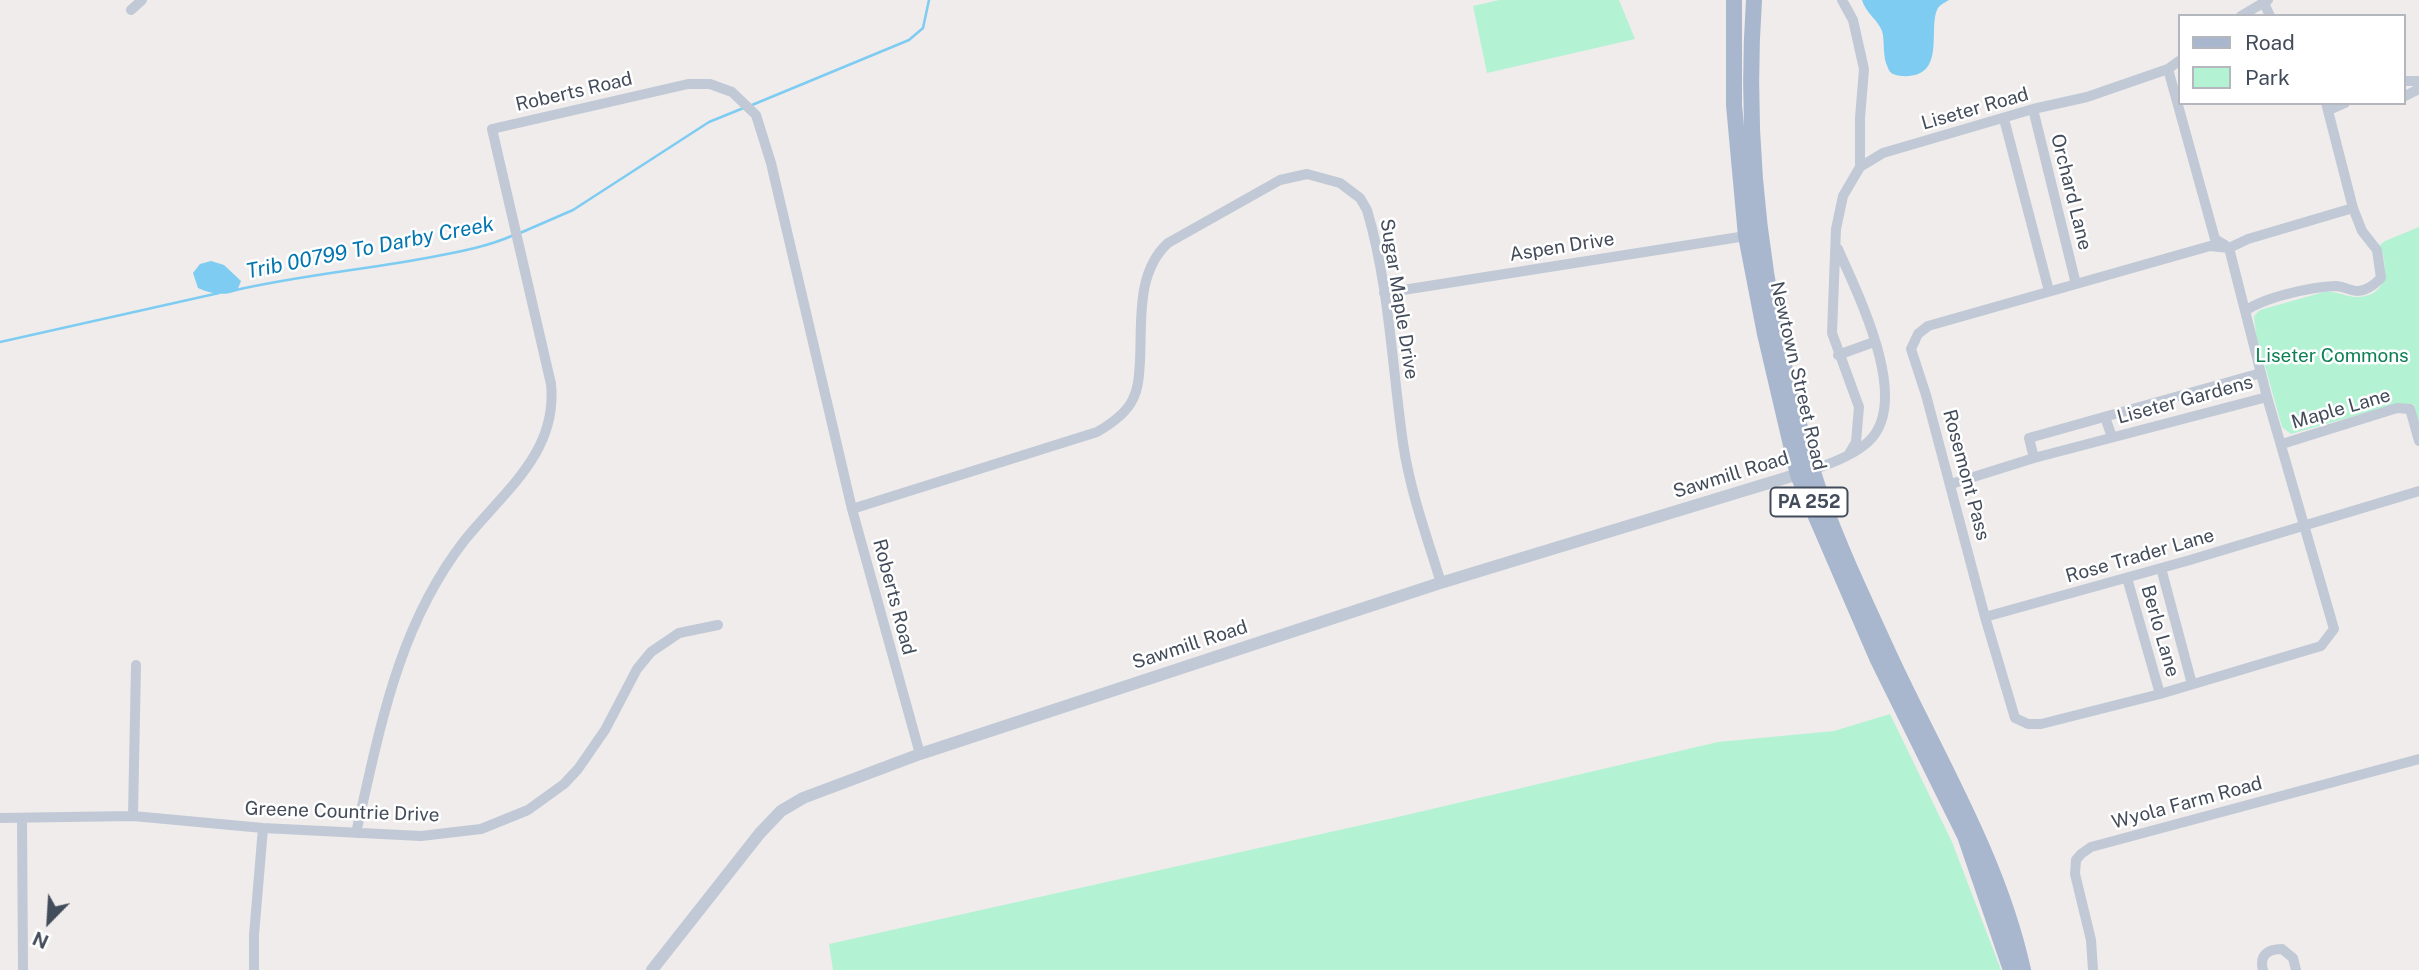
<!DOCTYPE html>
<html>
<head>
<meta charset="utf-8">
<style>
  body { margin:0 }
  #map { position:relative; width:2419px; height:970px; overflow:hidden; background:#efeceb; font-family:"Public Sans",sans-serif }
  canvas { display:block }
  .legend { position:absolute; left:2178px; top:14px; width:228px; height:91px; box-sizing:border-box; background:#fff; border:2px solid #b4b7bd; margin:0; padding:9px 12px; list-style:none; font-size:21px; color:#434c5a }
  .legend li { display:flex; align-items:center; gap:14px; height:35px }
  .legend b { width:35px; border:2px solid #b4b7bd }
  .north { position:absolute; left:14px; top:886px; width:70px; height:70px; -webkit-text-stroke:5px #fff; paint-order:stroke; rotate:204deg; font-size:19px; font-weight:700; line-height:28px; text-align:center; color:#434c5a }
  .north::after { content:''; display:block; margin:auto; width:24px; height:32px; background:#434c5a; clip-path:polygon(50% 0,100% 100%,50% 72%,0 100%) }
</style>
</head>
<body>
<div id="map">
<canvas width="2419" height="970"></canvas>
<ul class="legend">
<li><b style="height:9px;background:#a8b7ce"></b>Road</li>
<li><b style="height:19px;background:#b4f2d4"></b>Park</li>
</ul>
<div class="north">N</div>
</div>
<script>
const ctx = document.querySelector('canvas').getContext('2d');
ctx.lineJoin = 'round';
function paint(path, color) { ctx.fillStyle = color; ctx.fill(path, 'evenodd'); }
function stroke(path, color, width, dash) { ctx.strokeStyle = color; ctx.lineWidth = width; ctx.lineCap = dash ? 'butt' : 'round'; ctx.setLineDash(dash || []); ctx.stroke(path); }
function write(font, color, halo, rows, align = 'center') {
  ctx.font = font + ' "Public Sans",sans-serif'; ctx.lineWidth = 5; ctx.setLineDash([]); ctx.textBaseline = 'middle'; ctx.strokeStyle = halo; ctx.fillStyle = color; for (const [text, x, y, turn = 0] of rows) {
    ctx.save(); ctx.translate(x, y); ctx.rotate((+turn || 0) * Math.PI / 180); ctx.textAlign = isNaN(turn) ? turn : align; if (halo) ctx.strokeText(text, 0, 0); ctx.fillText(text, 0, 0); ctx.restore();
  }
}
const green = new Path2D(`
  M 1499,0 L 1619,0 L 1635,39 L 1487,73 L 1473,6 Z
  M 2419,227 L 2419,428 L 2414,404 L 2365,413 L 2291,434 L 2282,427 L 2256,334 L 2254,316 L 2260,310 L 2324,292 C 2336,290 2346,297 2358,297 C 2389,296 2388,266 2380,245 L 2385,241 Z
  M 1890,714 L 1952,842 L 2001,970 L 833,970 L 829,944 L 1402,816 L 1718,742 L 1834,731 Z`);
const water = new Path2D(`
  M 1949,0 C 1944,3 1939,5 1937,10 C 1928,31 1947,79 1901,76 C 1895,75 1890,74 1888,68 C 1882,57 1885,39 1882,31 C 1878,20 1865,12 1862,0 Z
  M 211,261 L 224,265 L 241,281 L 237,291 C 223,296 211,294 198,288 L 193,273 L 200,264 Z`);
const stream = new Path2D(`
  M 752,105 L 909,40 L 923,28 L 929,0
  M 520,233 L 573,210 L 709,122 L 746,107
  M 236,290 C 302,275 370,269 437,256 C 463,251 489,246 514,235
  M 0,342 L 219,293`);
const minor = new Path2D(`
  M 1842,0 L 1853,20 L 1864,69 L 1860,118 L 1860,167
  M 2264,3 L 2270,16
  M 131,10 L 142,0
  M 2241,16 L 2268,0
  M 2168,69 L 2215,239 L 2225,245
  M 2403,81 L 2419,81
  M 2403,97 L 2419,89
  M 2033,109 L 2076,284
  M 2329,110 L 2345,103
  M 2004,119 L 2049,291
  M 2210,246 L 2229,248 L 2267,397 L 2334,629 L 2321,646 L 2160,694 L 2041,724 L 2028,724 L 2015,718 L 1985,617 L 1926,395 L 1911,349 L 1918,334 L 1928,326 Z
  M 2229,248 L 2248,239 L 2353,208
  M 1384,293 L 1746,236
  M 2245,311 C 2265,297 2311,287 2336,286 C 2343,286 2350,291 2358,291 C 2367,291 2375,284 2381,278 L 2377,250 L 2362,231 L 2353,208 L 2326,103
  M 1838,355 L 1874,342
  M 2105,417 L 2112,437
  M 2282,444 L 2397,408 L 2410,409 L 2419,441
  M 1849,454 L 1856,442 L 1859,407 L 1832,333 L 1836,229 L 1843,196 L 1860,167 L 1883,153 L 2033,109 L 2087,97 L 2168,69 L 2179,61
  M 2034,458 L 2029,438 L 2261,373
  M 1812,470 C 1830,464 1855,455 1869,441 C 1912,400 1857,293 1838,249
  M 1951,484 L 2034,458 L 2267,397
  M 852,509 L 1097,432 C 1111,424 1126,414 1133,399 C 1139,387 1139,374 1140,361 C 1142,321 1136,272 1168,243 L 1280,180 L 1307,174 L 1340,183 L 1360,198 L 1367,210 C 1389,284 1392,366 1403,443 C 1410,491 1427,537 1441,583
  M 2161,568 L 2192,684
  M 2127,578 L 2160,694
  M 1985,617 L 2190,560 L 2419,491
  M 133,816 L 136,665
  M 0,818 L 133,816 L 263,828 L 421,836 L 481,829 L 528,810 L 564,784 L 578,769 L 605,730 L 637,669 L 651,652 L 679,633 L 718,625
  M 22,818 L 23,970
  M 356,833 C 380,729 397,628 464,541 C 503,492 558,453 551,384 L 492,129 L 688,84 L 710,84 L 732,92 L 756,115 L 771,163 L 852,509 L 920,754
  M 254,970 L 254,935 L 263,828
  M 2093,970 L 2091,940 L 2075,874 L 2076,860 L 2081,854 L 2091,847 L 2419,759
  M 2263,970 C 2259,955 2268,949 2282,949 L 2293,958 L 2296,970`);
const tertiary = new Path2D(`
  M 652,970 L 760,833 L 781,811 L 803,798 L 920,754 L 1437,584 L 1805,472`);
const primary = new Path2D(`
  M 1734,0 L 1734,105 L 1746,236 L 1765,334 L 1798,475 L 1878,660 L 1965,836 L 2011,970
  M 1754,0 C 1743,158 1765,318 1812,469 C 1831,531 1860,591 1887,650 C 1935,755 1998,856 2023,970`);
const shields = [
  [1809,502,77]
];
const shieldNames = [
  ["PA 252",1809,502]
];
const streetNames = [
  ["Roberts Road",574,92,-13],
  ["Liseter Road",1975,109,-16],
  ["Orchard Lane",2071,192,76],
  ["Aspen Drive",1562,247,-9],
  ["Sugar Maple Drive",1399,299,81],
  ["Newtown Street Road",1798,376,77],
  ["Liseter Gardens",2185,400,-15],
  ["Maple Lane",2341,409,-16],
  ["Sawmill Road",1731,475,-17],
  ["Rosemont Pass",1966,475,75],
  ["Rose Trader Lane",2140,556,-16],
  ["Roberts Road",894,597,75],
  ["Berlo Lane",2160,631,74],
  ["Sawmill Road",1190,645,-18],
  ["Wyola Farm Road",2187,803,-15],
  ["Greene Countrie Drive",342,812,2]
];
const parkNames = [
  ["Liseter Commons",2332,356]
];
const waterNames = [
  ["Trib 00799 To Darby Creek",370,248,-11]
];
paint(green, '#b4f2d4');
paint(water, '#7eccf2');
stroke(stream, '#7eccf2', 2.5);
stroke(minor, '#c0c9d5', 10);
stroke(tertiary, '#c0c9d5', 12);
stroke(primary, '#a8b7ce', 16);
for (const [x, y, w] of shields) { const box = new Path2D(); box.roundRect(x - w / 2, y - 14.5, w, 29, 5); ctx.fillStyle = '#fff'; ctx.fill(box); stroke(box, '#434c5a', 2); }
write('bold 18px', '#434c5a', null, shieldNames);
write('19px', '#434c5a', '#fff', streetNames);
write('19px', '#0f8056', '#fff', parkNames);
write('italic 21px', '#0175af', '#fff', waterNames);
</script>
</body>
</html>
